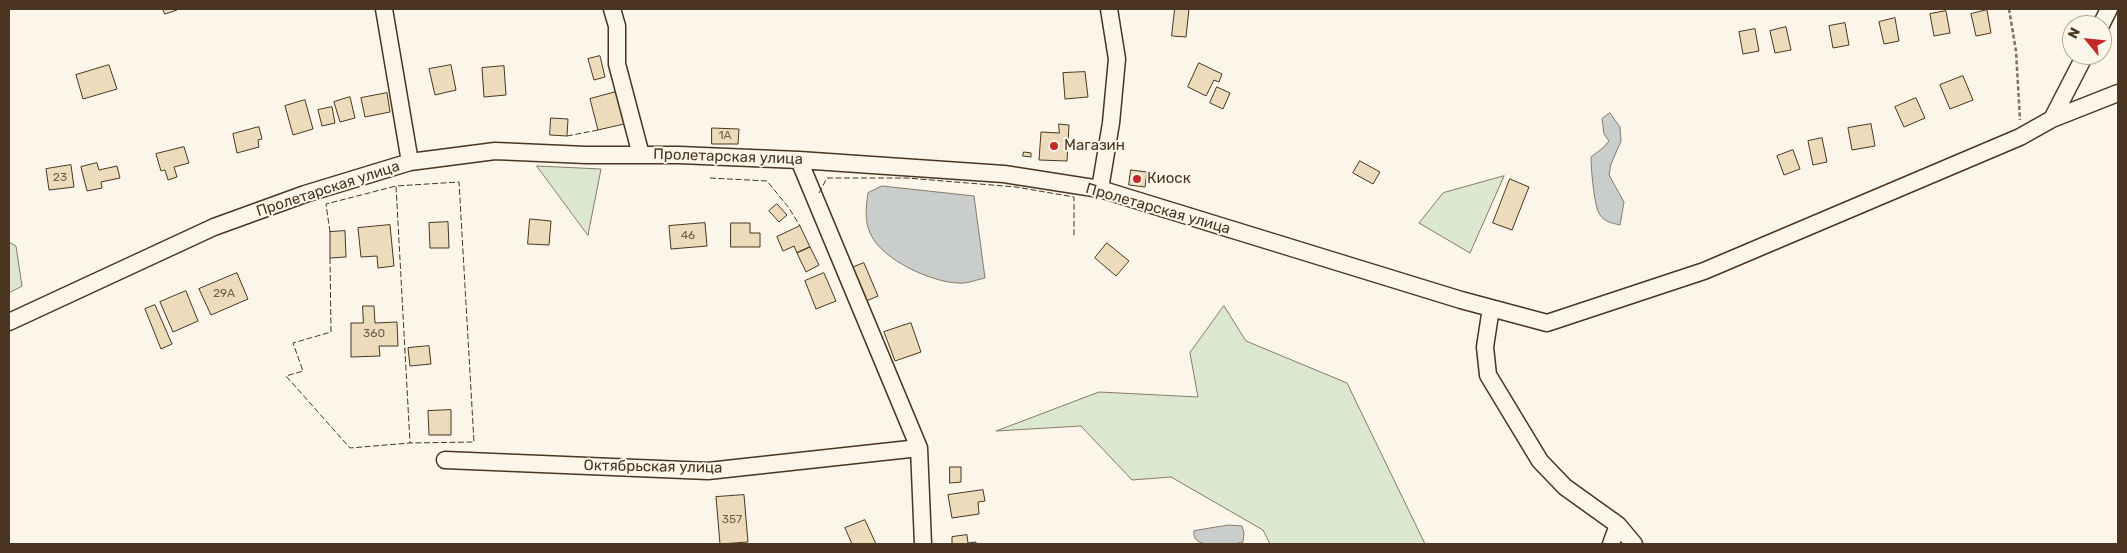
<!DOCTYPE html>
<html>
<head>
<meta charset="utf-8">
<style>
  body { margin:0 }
  #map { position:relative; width:2127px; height:553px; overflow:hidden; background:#fbf6e9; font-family:Rubik,sans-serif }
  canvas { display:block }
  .frame { position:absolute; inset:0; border:10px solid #4a3520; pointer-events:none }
  .north { position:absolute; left:2062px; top:15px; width:50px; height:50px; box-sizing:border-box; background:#fbf6e9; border:1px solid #b4a999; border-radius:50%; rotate:298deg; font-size:14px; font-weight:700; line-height:20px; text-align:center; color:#4a3520 }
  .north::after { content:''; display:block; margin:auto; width:18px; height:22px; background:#c62828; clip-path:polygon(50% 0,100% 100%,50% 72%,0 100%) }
</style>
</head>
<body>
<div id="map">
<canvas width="2127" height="553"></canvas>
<div class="frame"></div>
<div class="north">N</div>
</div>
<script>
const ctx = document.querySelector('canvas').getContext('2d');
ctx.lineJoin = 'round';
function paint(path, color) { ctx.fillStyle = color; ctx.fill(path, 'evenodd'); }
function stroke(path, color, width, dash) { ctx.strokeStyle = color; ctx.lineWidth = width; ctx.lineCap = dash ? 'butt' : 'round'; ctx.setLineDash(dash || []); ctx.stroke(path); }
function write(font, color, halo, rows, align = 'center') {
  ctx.font = font + ' Rubik,sans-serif'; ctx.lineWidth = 4; ctx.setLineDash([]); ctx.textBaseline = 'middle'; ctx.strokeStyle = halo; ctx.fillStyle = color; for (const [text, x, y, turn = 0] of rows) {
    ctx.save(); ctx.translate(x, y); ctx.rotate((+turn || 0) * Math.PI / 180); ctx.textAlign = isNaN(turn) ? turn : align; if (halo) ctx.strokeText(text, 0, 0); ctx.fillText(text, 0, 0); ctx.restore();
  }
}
const green = new Path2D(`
  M 537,166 L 601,169 L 588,235 Z
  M 1504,176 L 1470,253 L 1419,223 L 1443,193 Z
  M 9,242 L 16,246 L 22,286 L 9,293 Z
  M 1224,306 L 1246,341 L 1347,383 L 1425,544 L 1270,544 L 1263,530 L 1171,477 L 1132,480 L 1081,426 L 996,431 L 1099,392 L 1198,397 L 1190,353 Z`);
const water = new Path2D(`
  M 1610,113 L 1620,127 L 1621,141 L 1611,164 L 1609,175 L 1624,202 L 1620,225 C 1612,223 1605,222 1600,215 C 1594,207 1591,168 1591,157 L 1603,148 L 1609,141 L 1604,134 L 1602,119 Z
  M 882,186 L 974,196 L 985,278 C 976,280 966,284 958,283 C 931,282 883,260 871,235 C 864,221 866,208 868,193 Z
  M 1229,525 L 1242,526 L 1244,533 L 1243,542 C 1232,545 1190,551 1194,531 Z`);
const building = new Path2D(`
  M 163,9 L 177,9 L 177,10 L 165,14 Z
  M 1175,9 L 1189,9 L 1186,37 L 1172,36 Z
  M 1987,10 L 1991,33 L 1976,36 L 1971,14 Z
  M 1946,11 L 1950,33 L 1934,36 L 1930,14 Z
  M 1895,18 L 1899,41 L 1884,44 L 1879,22 Z
  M 1845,23 L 1849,45 L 1833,48 L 1829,26 Z
  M 1786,27 L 1791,50 L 1775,53 L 1770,31 Z
  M 1755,29 L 1759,51 L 1743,54 L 1739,32 Z
  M 600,56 L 605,77 L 594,80 L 588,59 Z
  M 1199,63 L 1222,74 L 1219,82 L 1214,80 L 1206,96 L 1188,87 Z
  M 109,65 L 117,89 L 83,99 L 76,75 Z
  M 451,65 L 456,90 L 435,95 L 429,69 Z
  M 504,66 L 506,95 L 484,97 L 482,68 Z
  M 1085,72 L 1088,97 L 1065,99 L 1063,73 Z
  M 1963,76 L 1973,100 L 1950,109 L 1940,85 Z
  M 1217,87 L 1230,93 L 1223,109 L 1210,103 Z
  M 616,92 L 624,124 L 598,130 L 590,99 Z
  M 387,93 L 390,112 L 365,117 L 361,98 Z
  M 350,97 L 355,118 L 340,122 L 334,102 Z
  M 1916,98 L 1925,118 L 1904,127 L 1895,107 Z
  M 305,100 L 313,129 L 293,135 L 285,106 Z
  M 332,107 L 335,123 L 322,126 L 318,110 Z
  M 551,118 L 568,119 L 567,136 L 550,135 Z
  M 1059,124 L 1069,125 L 1067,161 L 1039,160 L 1041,132 L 1059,133 Z
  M 1871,124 L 1875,146 L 1852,150 L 1848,128 Z
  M 259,127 L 262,139 L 258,140 L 259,147 L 237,153 L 233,134 Z
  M 712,128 L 739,129 L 738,144 L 712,144 Z
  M 1822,138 L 1827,162 L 1813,165 L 1808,141 Z
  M 184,147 L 189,163 L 174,167 L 177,177 L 168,180 L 165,170 L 161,171 L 156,154 Z
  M 1793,150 L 1800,169 L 1784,175 L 1777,156 Z
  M 1024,152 L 1031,153 L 1031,157 L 1023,156 Z
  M 1360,161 L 1380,172 L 1373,184 L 1353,173 Z
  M 97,163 L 99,170 L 117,166 L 120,178 L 101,182 L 102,188 L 87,191 L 81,167 Z
  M 71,165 L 74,187 L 49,190 L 46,169 Z
  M 1131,170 L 1147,172 L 1145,187 L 1129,185 Z
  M 1510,179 L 1529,187 L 1512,230 L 1493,223 Z
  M 777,204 L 787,215 L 779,222 L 769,211 Z
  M 530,219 L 551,221 L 549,245 L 528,244 Z
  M 448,222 L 449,248 L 430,248 L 429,223 Z
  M 705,223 L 707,246 L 671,249 L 669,226 Z
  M 731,223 L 750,223 L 750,233 L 760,233 L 760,247 L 731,247 Z
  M 390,225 L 394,266 L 378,268 L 377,256 L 361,257 L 358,228 Z
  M 800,226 L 810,247 L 797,253 L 794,246 L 783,251 L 777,237 Z
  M 345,231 L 346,257 L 330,258 L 330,232 Z
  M 1107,243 L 1129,261 L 1116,276 L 1095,258 Z
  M 810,247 L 819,265 L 806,272 L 797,253 Z
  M 864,263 L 878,296 L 864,302 L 849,269 Z
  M 237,273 L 248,299 L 211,315 L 199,289 Z
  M 824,273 L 836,301 L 816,309 L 805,281 Z
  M 186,291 L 198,321 L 173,332 L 160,302 Z
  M 155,305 L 172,344 L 161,349 L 145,309 Z
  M 363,306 L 374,306 L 375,323 L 397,322 L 398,346 L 379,346 L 380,356 L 351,357 L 351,323 L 363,323 Z
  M 911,323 L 921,352 L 895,361 L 884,332 Z
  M 429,346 L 431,364 L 410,366 L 408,348 Z
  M 451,410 L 451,435 L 429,435 L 428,411 Z
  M 950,467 L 961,467 L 961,482 L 950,483 Z
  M 983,490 L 985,501 L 978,502 L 979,514 L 952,518 L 948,495 Z
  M 744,495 L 748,542 L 720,544 L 716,497 Z
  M 865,520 L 876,544 L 852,544 L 845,528 Z
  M 967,535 L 968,543 L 976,542 L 976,544 L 952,544 L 952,537 Z`);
const path = new Path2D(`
  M 2009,9 L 2016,51 L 2020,120`);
const minor = new Path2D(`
  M 384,9 L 410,162
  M 612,9 L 617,26 L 617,64 L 641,155
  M 2101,25 L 2109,9
  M 2052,119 L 2085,55
  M 799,160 L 919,448 L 923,544
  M 1100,189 L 1111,123 L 1117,59 L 1109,9
  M 1491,308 L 1485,347 L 1488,375 L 1540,461 L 1565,487 L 1618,525 L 1634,544
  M 9,322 L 214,227 L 305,194 L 410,162 L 495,151 L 586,155 L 679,155 L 799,160 L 1004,174 L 1100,189 L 1461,300 L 1547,323 L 1704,271 L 2020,137 L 2052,119 L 2118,93
  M 445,460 L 708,471 L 919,448
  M 1611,544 L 1618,525`);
const fence = new Path2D(`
  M 567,136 L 598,130
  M 710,178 L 767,181 L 789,208 L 800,226
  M 819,193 L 827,178 L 907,178 L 1016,187 L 1074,197 L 1074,236
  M 330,232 L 326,204 L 396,186
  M 330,258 L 331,332 L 293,343 L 303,371 L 286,376 L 350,448 L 410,443 L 474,442 L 459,182 L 396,186 L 410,443`);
const markers = [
  [1054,146,5,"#c62828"],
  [1137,179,5,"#c62828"]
];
const numberNames = [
  ["1А",725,136],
  ["23",60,178],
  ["46",688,236],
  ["29А",224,294],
  ["360",374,334],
  ["357",732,520]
];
const poiNames = [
  ["Магазин",1064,146],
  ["Киоск",1147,179]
];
const streetNames = [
  ["Пролетарская улица",728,157,2],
  ["Пролетарская улица",328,189,-18],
  ["Пролетарская улица",1158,209,16],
  ["Октябрьская улица",653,467,1]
];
paint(green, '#dce7d0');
stroke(green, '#887966', 1);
paint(water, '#c9cecd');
stroke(water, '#887966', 1);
paint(building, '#ecdcbc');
stroke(building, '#4a3520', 1);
stroke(minor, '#4a3520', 19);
stroke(path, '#7f6f5c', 2.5, [4, 2.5]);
stroke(minor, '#fbf6e9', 16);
stroke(fence, '#4a3520', 1, [6, 2.5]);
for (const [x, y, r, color] of markers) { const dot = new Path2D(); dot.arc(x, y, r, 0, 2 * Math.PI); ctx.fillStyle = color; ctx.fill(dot); stroke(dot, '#fbf6e9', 2); }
write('12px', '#725f47', null, numberNames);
write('15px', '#4a3520', '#fbf6e9', poiNames, 'left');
write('15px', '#4a3520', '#fbf6e9', streetNames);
</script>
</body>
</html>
